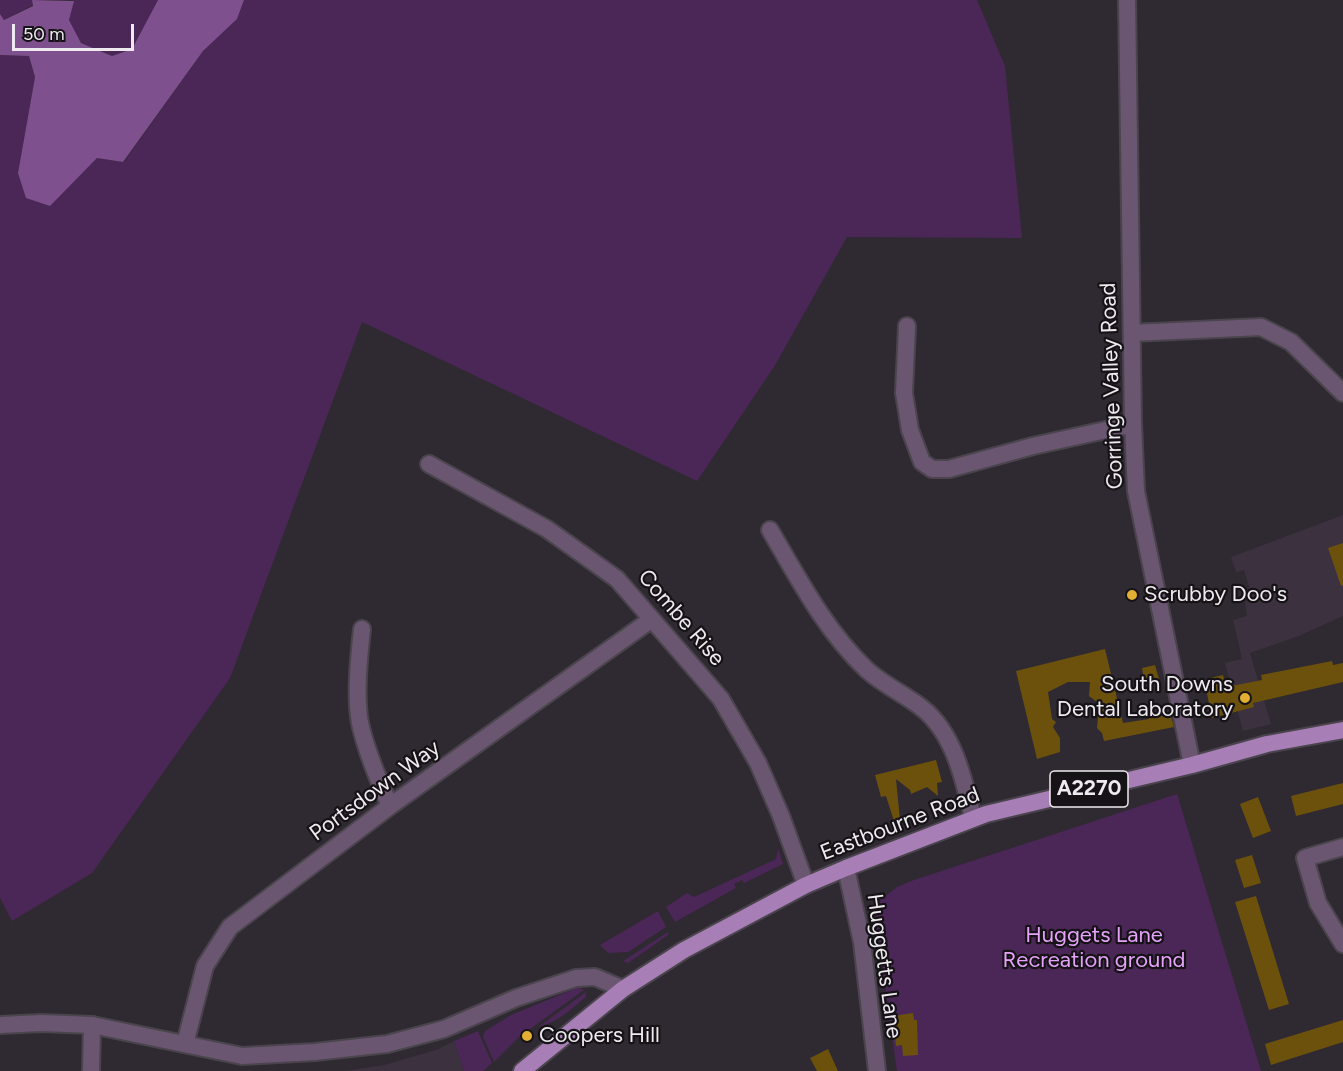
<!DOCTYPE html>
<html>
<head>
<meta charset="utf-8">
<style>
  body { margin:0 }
  #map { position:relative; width:1343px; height:1071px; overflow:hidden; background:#2f2932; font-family:Figtree,sans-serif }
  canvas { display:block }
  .scale { position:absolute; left:12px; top:24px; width:122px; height:27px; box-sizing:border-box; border:3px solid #eeeaf0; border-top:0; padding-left:8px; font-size:18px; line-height:21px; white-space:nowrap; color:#eeeaf0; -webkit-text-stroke:4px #161317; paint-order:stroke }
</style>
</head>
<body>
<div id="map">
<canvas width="1343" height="1071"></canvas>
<div class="scale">50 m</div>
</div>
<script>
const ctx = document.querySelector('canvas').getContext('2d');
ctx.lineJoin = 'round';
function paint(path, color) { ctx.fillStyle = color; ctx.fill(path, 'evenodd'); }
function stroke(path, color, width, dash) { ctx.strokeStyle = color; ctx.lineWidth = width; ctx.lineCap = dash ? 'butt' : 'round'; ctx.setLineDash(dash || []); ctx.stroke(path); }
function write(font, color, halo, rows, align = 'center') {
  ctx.font = font + ' Figtree,sans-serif'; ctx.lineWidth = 4.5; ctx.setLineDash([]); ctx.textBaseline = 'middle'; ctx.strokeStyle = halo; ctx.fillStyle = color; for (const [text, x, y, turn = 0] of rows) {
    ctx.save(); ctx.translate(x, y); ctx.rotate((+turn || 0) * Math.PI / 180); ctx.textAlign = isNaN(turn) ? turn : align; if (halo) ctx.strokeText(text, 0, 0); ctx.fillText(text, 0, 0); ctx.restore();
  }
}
const built = new Path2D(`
  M 1343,515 L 1343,616 L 1299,636 L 1250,653 L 1271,724 L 1243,731 L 1225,663 L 1242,659 L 1233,620 L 1247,616 L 1245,601 L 1252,597 L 1244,570 L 1236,572 L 1231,557 Z
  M 454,1041 L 464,1071 L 344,1071 L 384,1065 L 436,1050 Z`);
const green = new Path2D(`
  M 0,0 L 32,0 L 33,5 L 4,20 L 0,14 Z
  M 73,0 L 158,0 L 132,49 L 112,56 L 81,43 L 69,20 Z
  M 244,0 L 977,0 L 1005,66 L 1022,238 L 847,237 L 774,367 L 697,481 L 362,322 L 230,678 L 92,873 L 12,921 L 0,898 L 0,55 L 29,56 L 35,77 L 18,173 L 49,206 L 97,158 L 124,162 L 203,51 L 237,19 Z
  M 1177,794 L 1261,1071 L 897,1071 L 876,920 L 877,903 L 897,887 L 914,880 Z
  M 778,848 L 783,864 L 744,883 L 742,880 L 734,884 L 736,888 L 675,922 L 666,907 L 687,893 L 694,897 L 776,859 Z
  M 658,911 L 666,927 L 628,952 L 608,953 L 600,945 Z
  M 668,932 L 668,935 L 628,963 L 623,961 Z
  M 579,987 L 584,990 L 519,1037 L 494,1062 L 483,1037 L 485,1031 L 511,1015 Z
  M 586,992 L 586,997 C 571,1009 557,1023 538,1027 Z
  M 478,1031 L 492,1063 L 483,1071 L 464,1071 L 454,1041 Z`);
const forest = new Path2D(`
  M 32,0 L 74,1 L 69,20 L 81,43 L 112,56 L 132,49 L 158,0 L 244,0 L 237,19 L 203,51 L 123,162 L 97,158 L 50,206 L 26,198 L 18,173 L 35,77 L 29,56 L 0,55 L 0,14 L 4,20 L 33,6 Z`);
const building = new Path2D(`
  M 1343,543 L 1343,585 L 1341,586 L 1328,548 Z
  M 1105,649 L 1123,723 L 1149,719 L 1148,713 L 1162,711 L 1163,717 L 1171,716 L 1174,727 L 1104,741 L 1102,733 L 1097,728 L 1098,717 L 1093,713 L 1097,702 L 1089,696 L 1090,682 L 1068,682 L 1048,692 L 1052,719 L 1056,722 L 1053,727 L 1060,738 L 1060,752 L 1037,759 L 1016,671 Z
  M 1332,661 L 1333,665 L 1343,663 L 1343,682 L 1253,703 L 1254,707 L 1212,718 L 1205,684 L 1211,683 L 1210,678 L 1223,675 L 1226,687 L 1262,680 L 1261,675 Z
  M 1155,665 L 1159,679 L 1144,681 L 1142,668 Z
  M 936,760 L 942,782 L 937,783 L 938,796 L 927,787 L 911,794 L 910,790 L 896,779 L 900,820 L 894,821 L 886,796 L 881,797 L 875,775 Z
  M 1343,783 L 1343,804 L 1296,816 L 1291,796 Z
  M 1258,797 L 1271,831 L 1253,838 L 1240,804 Z
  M 1252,855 L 1261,883 L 1244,888 L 1235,860 Z
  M 1256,896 L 1289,1004 L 1269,1010 L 1235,902 Z
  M 913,1013 L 914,1020 L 917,1020 L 918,1055 L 903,1056 L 902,1045 L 896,1046 L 893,1016 Z
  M 1343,1020 L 1343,1042 L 1271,1065 L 1265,1044 Z
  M 828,1049 L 838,1071 L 817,1071 L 810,1058 Z`);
const minor = new Path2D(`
  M 1127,0 L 1133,424 L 1136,491 L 1192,765
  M 907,326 L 904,393 L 910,430 L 922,462 L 932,469 L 949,469 L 1033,446 L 1133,424
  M 1132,333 L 1261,327 L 1291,342 L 1343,393
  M 429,464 L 547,529 L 617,579 L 721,699 L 758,763 L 781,816 L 806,885
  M 770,530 C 798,578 825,630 866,669 C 882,684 904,694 922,708 C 954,733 964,780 973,818
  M 362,629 C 359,657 355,696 360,723 C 366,751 378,779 390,806
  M 1343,847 L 1305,858 L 1318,903 L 1343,944
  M 185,1044 L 205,966 L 230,927 L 390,806 L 652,619
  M 91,1071 L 92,1025`);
const tertiary = new Path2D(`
  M 846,868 L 862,942 L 877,1071
  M 0,1025 L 41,1023 L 92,1025 L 242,1056 L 315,1052 L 387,1044 L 444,1029 L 516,998 L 576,978 L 595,977 L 623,989`);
const primary = new Path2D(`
  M 522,1071 L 623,989 L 684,950 L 806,885 L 846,868 L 986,814 L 1192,765 L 1267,744 L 1343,730`);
const markers = [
  [1132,595,6,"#e3ae34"],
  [1245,698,6,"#e3ae34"],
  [527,1036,6,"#e3ae34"]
];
const shields = [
  [1089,789,78]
];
const shieldNames = [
  ["A2270",1089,789]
];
const streetNames = [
  ["Gorringe Valley Road",1112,386,-92],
  ["Combe Rise",681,618,49],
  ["Portsdown Way",375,791,-36],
  ["Eastbourne Road",900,824,-21],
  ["Huggetts Lane",884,966,82]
];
const poiNames = [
  ["Scrubby Doo's",1144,595],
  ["South Downs",1233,685,"right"],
  ["Dental Laboratory",1233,710,"right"],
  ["Coopers Hill",539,1036]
];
const parkNames = [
  ["Huggets Lane",1094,936],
  ["Recreation ground",1094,961]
];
paint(built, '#3c313f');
paint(green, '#4b2757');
paint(forest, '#7f508e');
paint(building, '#6c510d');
stroke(minor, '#4a444d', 20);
stroke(tertiary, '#4a444d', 20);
stroke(primary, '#4a444d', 20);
stroke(minor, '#6a5670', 16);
stroke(tertiary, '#6a5670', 16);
stroke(primary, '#a77eb5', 16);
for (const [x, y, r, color] of markers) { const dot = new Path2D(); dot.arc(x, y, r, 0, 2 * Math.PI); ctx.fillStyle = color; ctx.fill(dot); stroke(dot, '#161317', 2); }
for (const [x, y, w] of shields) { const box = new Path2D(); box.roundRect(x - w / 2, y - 18, w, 36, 4.5); ctx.fillStyle = '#161317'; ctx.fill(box); stroke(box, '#eeeaf0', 1.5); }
write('bold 21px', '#eeeaf0', null, shieldNames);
write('22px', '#eeeaf0', '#161317', streetNames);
write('22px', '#eeeaf0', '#161317', poiNames, 'left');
write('22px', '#e4a2f9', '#161317', parkNames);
</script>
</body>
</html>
